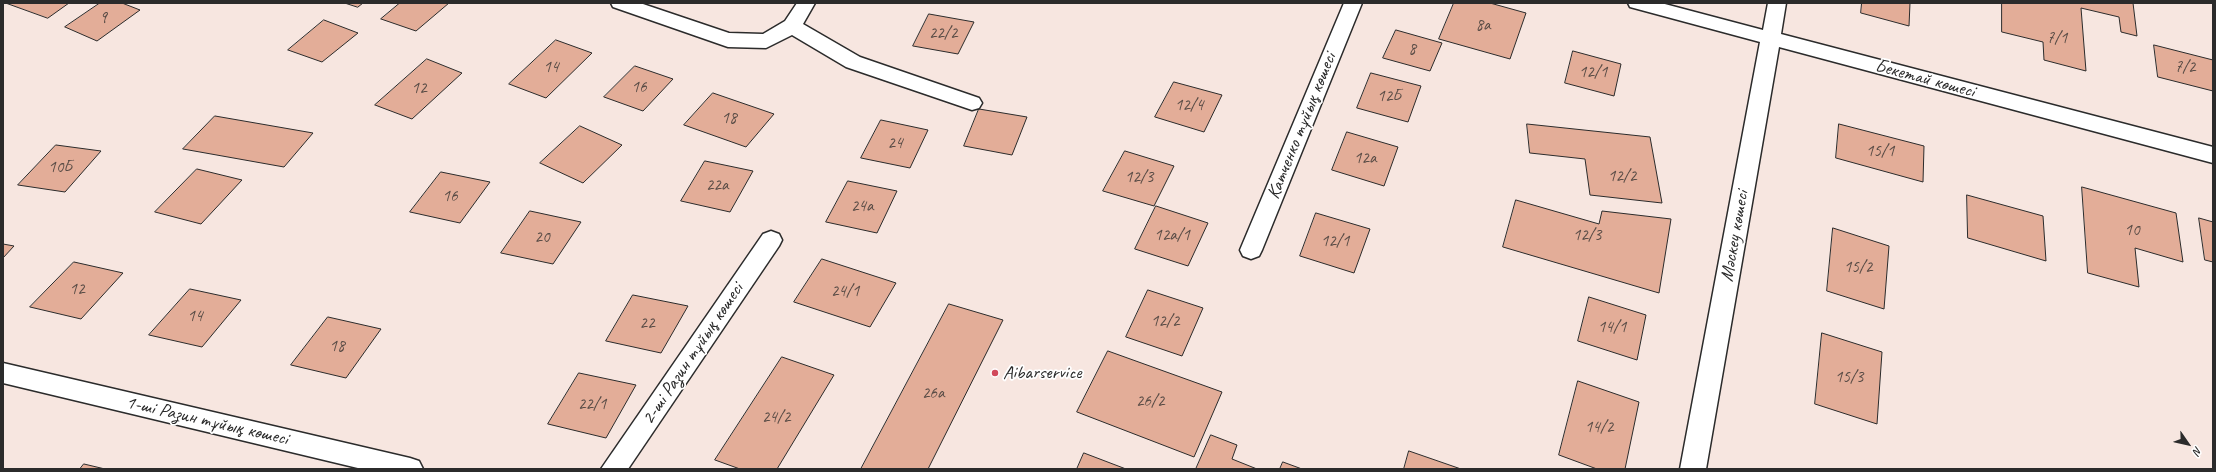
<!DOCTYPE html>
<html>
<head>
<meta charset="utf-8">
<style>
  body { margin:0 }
  #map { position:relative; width:2216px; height:472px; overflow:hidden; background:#f7e6e0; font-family:Caveat,sans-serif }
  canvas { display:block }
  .frame { position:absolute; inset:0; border:4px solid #2b2b2b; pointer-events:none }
  .north { position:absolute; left:2168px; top:424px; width:40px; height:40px; -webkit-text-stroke:3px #fff; paint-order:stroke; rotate:124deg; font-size:11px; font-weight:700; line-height:16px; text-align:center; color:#2b2b2b }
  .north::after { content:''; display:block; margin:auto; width:14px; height:18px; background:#2b2b2b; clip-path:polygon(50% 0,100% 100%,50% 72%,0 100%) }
</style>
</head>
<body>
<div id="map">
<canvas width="2216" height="472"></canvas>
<div class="frame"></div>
<div class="north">N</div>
</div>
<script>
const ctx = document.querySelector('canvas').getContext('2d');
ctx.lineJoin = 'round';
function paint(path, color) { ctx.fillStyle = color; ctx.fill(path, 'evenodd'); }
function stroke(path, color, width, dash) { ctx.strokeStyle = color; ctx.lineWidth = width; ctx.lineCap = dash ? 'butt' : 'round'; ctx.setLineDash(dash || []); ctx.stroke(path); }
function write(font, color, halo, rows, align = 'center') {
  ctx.font = font + ' Caveat,sans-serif'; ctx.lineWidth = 3.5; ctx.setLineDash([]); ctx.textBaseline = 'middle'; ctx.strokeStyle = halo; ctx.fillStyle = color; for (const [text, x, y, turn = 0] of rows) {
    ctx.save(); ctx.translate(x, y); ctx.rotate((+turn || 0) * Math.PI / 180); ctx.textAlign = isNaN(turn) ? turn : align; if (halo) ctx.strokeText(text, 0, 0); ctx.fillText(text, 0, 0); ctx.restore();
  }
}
const building = new Path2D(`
  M 6,3 L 69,3 L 48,18 Z
  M 100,3 L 122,3 L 140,10 L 97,41 L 65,27 Z
  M 345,3 L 363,3 L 358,7 Z
  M 400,3 L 449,3 L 416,31 L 381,19 Z
  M 1454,3 L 1490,3 L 1526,13 L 1510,59 L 1439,39 Z
  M 1862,3 L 1910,3 L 1909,26 L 1861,13 Z
  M 2002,3 L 2133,3 L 2137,36 L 2121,32 L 2119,17 L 2081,8 L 2086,71 L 2044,60 L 2043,42 L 2002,32 Z
  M 929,14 L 974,22 L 958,54 L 913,46 Z
  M 324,20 L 358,33 L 322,62 L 288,50 Z
  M 1396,30 L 1442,43 L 1430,71 L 1383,58 Z
  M 556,40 L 592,53 L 546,98 L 509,84 Z
  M 2154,45 L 2213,60 L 2213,91 L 2158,77 Z
  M 1573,51 L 1621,64 L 1614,96 L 1565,83 Z
  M 427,59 L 462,73 L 412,119 L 375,105 Z
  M 635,66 L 673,79 L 643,111 L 604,97 Z
  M 1371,73 L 1421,86 L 1408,122 L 1357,108 Z
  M 1174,82 L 1222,95 L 1204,132 L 1155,117 Z
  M 713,93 L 774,114 L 746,147 L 684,125 Z
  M 979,109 L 1027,117 L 1012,155 L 964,146 Z
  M 215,116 L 313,133 L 284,167 L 183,149 Z
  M 881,120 L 928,130 L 910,168 L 861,158 Z
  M 1527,124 L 1650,137 L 1662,203 L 1590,195 L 1585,159 L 1530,153 Z
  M 1839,124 L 1924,146 L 1923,182 L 1836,158 Z
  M 580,126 L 622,145 L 583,183 L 540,163 Z
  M 1347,132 L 1398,147 L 1384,186 L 1332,170 Z
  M 56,145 L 101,151 L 65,192 L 18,185 Z
  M 1125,151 L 1174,166 L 1154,206 L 1103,191 Z
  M 705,161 L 753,171 L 730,212 L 681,201 Z
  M 197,169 L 242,180 L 201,224 L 155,212 Z
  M 441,172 L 490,182 L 460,223 L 410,212 Z
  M 848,181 L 897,191 L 877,233 L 826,222 Z
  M 2082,187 L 2176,213 L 2183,262 L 2135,248 L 2139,287 L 2088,273 Z
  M 1967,195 L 2043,216 L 2046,261 L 1968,238 Z
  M 1516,200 L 1599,224 L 1602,211 L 1671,219 L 1659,293 L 1503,247 Z
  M 1156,206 L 1208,223 L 1188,266 L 1135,249 Z
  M 530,211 L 581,222 L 553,264 L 501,253 Z
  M 1316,213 L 1370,229 L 1354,273 L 1300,256 Z
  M 2199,218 L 2213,222 L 2213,262 L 2205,260 Z
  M 1833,228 L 1889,246 L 1884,309 L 1827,291 Z
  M 3,244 L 14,246 L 3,258 Z
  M 822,259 L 896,283 L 870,327 L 794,302 Z
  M 74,262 L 123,273 L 81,319 L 30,307 Z
  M 190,289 L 241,300 L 202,347 L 149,335 Z
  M 1148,290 L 1203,308 L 1182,356 L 1126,337 Z
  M 633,295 L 688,306 L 661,353 L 606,341 Z
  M 1589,297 L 1646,315 L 1637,360 L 1578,341 Z
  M 949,304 L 1003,320 L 928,469 L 861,469 Z
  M 328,317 L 381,329 L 346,378 L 291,365 Z
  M 1822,333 L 1882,352 L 1877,424 L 1815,404 Z
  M 1108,351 L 1222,392 L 1194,457 L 1077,412 Z
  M 782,357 L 834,375 L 777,469 L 740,469 L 715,460 Z
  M 579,373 L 636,385 L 606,438 L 548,424 Z
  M 1578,381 L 1639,402 L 1625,469 L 1597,469 L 1559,455 Z
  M 1211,435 L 1237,445 L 1232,459 L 1257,469 L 1196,469 Z
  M 1409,451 L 1461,469 L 1404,469 Z
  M 1084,453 L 1126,469 L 1077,469 Z
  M 1283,462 L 1302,469 L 1280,469 Z
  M 84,464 L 105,469 L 80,469 Z`);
const lane = new Path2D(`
  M 771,231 L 779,234 L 782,240 L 779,246 L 628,469 L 601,469 L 763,234 Z`);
const street = new Path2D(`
  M 611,3 L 640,3 L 729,33 L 763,34 L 785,21 L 797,3 L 815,3 L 803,24 L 860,57 L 979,98 L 982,103 L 979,108 L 972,110 L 846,67 L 792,35 L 766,48 L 728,47 L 613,7 Z
  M 1344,3 L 1362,3 L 1262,250 L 1259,256 L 1251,259 L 1243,256 L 1240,250 Z
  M 3,363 L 410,458 L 419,461 L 423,469 L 362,469 L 3,383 Z`);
const secondary = new Path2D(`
  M 1628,3 L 1661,3 L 1763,30 L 1768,3 L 1786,3 L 1781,34 L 2213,147 L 2213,163 L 1779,47 L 1706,469 L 1680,469 L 1760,42 L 1630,7 Z`);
const markers = [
  [995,373,4,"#d1495b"]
];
const numberNames = [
  ["9",103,19],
  ["8а",1483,26],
  ["22/2",943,34],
  ["7/1",2057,39],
  ["8",1412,50],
  ["14",551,68],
  ["7/2",2185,68],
  ["12/1",1593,73],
  ["16",639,88],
  ["12",419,89],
  ["12Б",1389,97],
  ["12/4",1189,106],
  ["18",729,119],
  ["24",895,144],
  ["15/1",1880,152],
  ["12а",1365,159],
  ["10Б",60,168],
  ["12/2",1622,177],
  ["12/3",1139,178],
  ["22а",717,186],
  ["16",450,197],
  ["24а",862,207],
  ["10",2132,231],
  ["12а/1",1172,236],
  ["12/3",1587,236],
  ["20",542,238],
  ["12/1",1335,242],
  ["15/2",1858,268],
  ["12",77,290],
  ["24/1",845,292],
  ["14",195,317],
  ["12/2",1165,322],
  ["22",647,324],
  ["14/1",1612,328],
  ["18",337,347],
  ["15/3",1849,378],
  ["26а",933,394],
  ["26/2",1150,402],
  ["22/1",592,405],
  ["24/2",776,418],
  ["14/2",1599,428]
];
const streetNames = [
  ["Бекетай көшесі",1925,79,15],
  ["Катченко тұйық көшесі",1302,126,-68],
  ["Мәскеу көшесі",1735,236,-80],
  ["2-ші Разин тұйық көшесі",693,354,-56],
  ["1-ші Разин тұйық көшесі",207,421,13]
];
const poiNames = [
  ["Aibarservice",1003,373]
];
paint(building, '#e3ad98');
stroke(building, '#2b2b2b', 1);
stroke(lane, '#2b2b2b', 3);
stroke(street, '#2b2b2b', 3);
stroke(secondary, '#2b2b2b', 3);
paint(lane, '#fff');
paint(street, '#fff');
paint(secondary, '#fff');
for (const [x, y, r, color] of markers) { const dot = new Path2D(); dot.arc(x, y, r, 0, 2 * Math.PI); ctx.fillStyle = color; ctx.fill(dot); stroke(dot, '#fff', 1.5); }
write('17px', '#594c46', null, numberNames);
write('19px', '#2b2b2b', '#fff', streetNames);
write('19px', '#2b2b2b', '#fff', poiNames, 'left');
</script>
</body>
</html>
